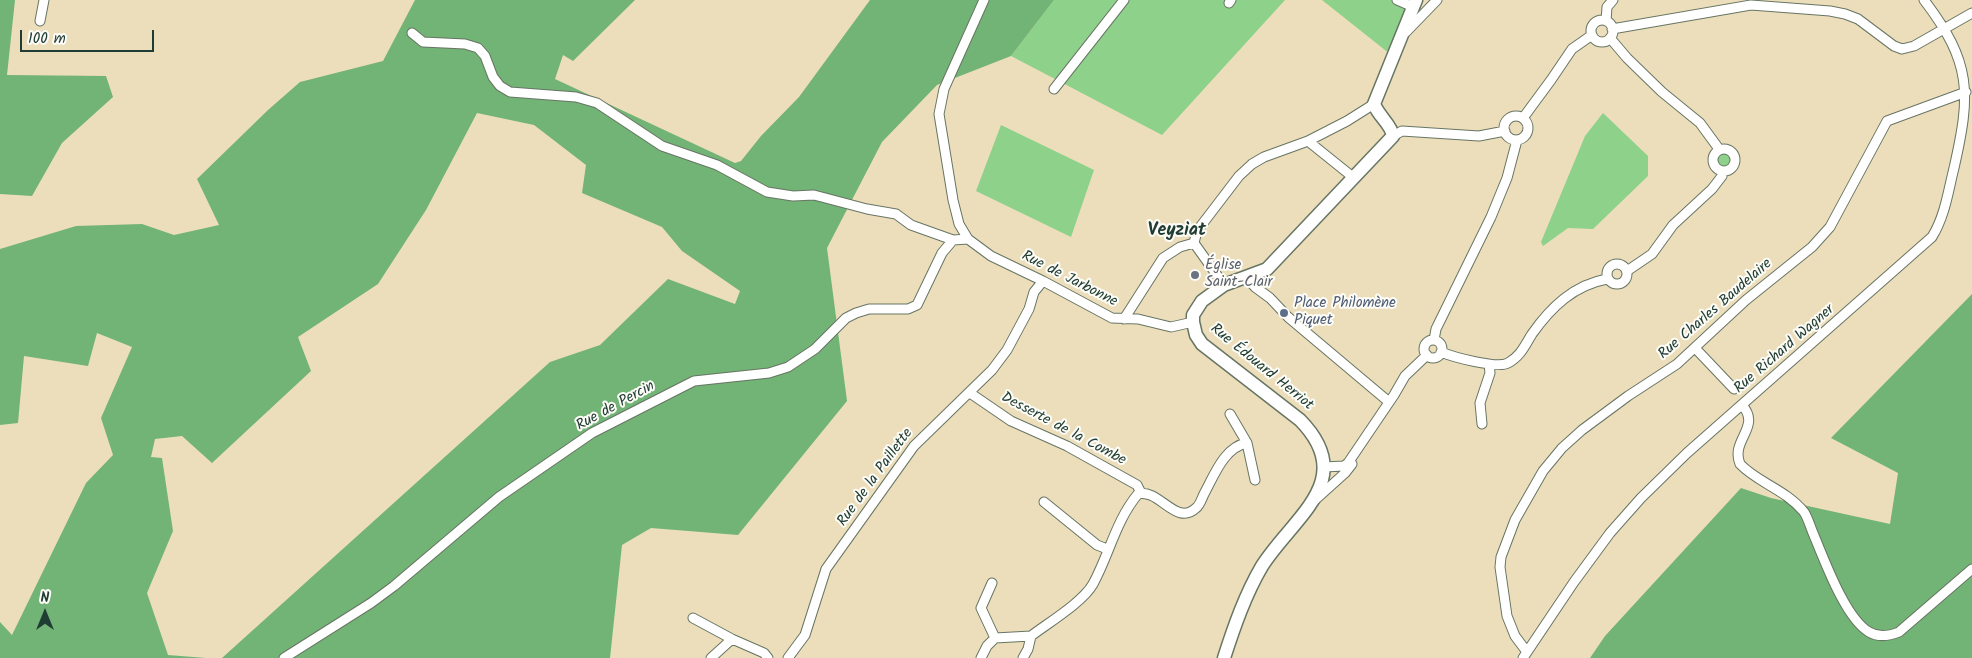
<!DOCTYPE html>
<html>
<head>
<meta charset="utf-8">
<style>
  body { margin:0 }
  #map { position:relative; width:1972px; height:658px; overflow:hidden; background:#ecdebb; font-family:Kalam,sans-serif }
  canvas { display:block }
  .north { position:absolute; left:20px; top:588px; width:50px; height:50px; -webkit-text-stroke:4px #fdfcf7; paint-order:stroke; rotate:0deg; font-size:14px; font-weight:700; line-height:20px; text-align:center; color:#1f3d34 }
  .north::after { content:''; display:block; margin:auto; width:18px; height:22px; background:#1f3d34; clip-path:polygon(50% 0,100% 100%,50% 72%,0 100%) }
  .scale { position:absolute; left:20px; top:30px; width:134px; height:22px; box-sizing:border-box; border:2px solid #1f3d34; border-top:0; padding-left:6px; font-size:15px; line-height:18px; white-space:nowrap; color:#1f3d34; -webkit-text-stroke:4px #fdfcf7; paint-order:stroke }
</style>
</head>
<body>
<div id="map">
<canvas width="1972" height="658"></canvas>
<div class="north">N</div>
<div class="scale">100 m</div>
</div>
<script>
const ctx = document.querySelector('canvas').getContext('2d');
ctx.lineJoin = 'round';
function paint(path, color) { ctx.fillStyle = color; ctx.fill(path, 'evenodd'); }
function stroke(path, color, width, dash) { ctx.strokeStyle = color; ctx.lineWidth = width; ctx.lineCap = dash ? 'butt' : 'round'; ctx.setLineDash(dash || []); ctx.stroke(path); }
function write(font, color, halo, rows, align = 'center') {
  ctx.font = font + ' Kalam,sans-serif'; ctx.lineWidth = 4; ctx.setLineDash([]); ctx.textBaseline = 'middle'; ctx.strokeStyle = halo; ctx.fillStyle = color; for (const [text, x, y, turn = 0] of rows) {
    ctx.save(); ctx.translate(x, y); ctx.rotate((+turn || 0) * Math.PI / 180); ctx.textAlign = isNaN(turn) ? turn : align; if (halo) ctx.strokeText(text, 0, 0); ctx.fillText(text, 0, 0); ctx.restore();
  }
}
const green = new Path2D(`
  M 1054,0 L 1285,0 L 1162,135 L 1011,56 Z
  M 1322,0 L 1408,0 L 1390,54 Z
  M 1603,113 L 1648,156 L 1648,176 L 1593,229 L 1568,228 L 1543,246 L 1541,242 L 1585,136 Z
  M 1001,125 L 1094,170 L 1071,237 L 976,191 Z
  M1717 160a8 8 0 1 1 16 0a8 8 0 1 1-16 0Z`);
const forest = new Path2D(`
  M 0,0 L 15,0 L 7,75 L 106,76 L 113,97 L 62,143 L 32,196 L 0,194 Z
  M 415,0 L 635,0 L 573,61 L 563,55 L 555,79 L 735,163 L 741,161 L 761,136 L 799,97 L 870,0 L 1054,0 L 1011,56 L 937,85 L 882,142 L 827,248 L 847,401 L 738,535 L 651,528 L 622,545 L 610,658 L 222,658 L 550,362 L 600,345 L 668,279 L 735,304 L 740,291 L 682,251 L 662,227 L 582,193 L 586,165 L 534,125 L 477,113 L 426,210 L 378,284 L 298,337 L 311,371 L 212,463 L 182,436 L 155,439 L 151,457 L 162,458 L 173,531 L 147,593 L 168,655 L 206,658 L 0,658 L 0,622 L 12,635 L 86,483 L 113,455 L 101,418 L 132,347 L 97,333 L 88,366 L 24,356 L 18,423 L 0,425 L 0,249 L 76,226 L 142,224 L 174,235 L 219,225 L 197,179 L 268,110 L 300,82 L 383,61 Z
  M 1972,294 L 1972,658 L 1590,658 L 1605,636 L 1741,488 L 1771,498 L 1890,524 L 1898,473 L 1831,438 Z`);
const street = new Path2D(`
  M 984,0 L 944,89 L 939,114 L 953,200 L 959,224 L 968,239 L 991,256 L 1043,281 L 1112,318 L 1138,319 L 1171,327 L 1193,322
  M 1397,0 L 1413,7
  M 1229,3 L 1231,0
  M1591 31a11 11 0 1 1 22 0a11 11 0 1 1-22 0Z
  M 40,21 L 44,0
  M 1606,21 L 1607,7 L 1613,0
  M 1612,29 L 1751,5 L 1830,11 L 1845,14 L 1858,19 L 1894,46 L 1902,49 L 1914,46 L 1972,13
  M 1406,32 L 1437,0
  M 412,33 L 423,42 L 465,44 L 478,48 L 485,56 L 493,77 L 500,86 L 510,92 L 576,97 L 597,103 L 662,146 L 717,165 L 767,192 L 793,196 L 814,195 L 867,209 L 896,214 L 911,225 L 953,240
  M 1610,38 L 1627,58 L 1662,92 L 1700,123 L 1719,149
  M 1054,89 L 1124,0
  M1504 128a12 12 0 1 1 24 0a12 12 0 1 1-24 0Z
  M 1523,118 L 1551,80 L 1572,49 L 1592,35
  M 1393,136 L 1402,131 L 1479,136 L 1505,131
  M 1308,141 L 1354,178
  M1713 160a11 11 0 1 1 22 0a11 11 0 1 1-22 0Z
  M 1194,243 L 1197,231 L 1239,176 L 1252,164 L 1264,157 L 1308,141 L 1347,121 L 1374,104
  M 1194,243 L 1224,285
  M1607 274a10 10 0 1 1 20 0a10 10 0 1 1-20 0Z
  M 1627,271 L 1652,254 L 1673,225 L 1712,189 L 1722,176 L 1723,171
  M 1246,277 L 1255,287 L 1270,298 L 1288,317 L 1389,402
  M 1124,319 L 1163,258 L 1180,247 L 1194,243
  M 1434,340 L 1436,329 L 1491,217 L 1507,178 L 1517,140
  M1424 349a9 9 0 1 1 18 0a9 9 0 1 1-18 0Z
  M 1695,348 L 1734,389
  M 1441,352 C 1453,357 1497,369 1508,363 C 1521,356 1525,345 1532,334 C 1551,307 1574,285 1607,279
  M 970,393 L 1011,421 L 1067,446 L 1137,485 L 1141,493
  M 1742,405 C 1762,427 1730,440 1740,464 C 1758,483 1785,489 1804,512 C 1808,518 1810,526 1813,533 C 1824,559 1845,618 1869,632 C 1879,638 1889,636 1899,632 L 1972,569
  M 1230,414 L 1247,443 L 1255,480
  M 1482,424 L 1480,403 L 1490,373 L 1489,364
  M 1324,467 L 1344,466 L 1348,463 L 1394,395 L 1405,376 L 1427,355
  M 1315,500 L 1345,473 L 1352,464
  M 1044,502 L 1097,545 L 1107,549
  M 992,583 L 981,608 L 995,638
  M 693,618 L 732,639 L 764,653 L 768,658
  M 1527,652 L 1515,636 L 1507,616 L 1500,567 L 1501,557 L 1515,520 L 1543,471 L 1562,448 L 1582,430 L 1628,396 L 1677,364 L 1746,300 L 1812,247 L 1830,227 L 1887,121 L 1966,92
  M 284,658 L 371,603 L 394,586 L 499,497 L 592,433 L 694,381 L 769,373 L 788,367 L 815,349 L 846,318 L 856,313 L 869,309 L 908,309 L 917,305 L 942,253 L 953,240 L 968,239
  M 711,658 L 732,639
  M 788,658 L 805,635 L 826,569 L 914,446 L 992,370 L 1007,350 L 1029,309 L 1034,292 L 1043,281
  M 981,658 L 987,646 L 995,638 L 1031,636
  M 1023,658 L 1028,649 L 1031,636 C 1048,623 1083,602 1093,584 C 1109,555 1116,520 1138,494 C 1159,488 1176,527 1196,508 C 1200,505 1202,498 1204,494 C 1214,476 1224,447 1247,443
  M 1523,658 L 1574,582 L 1610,533 L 1641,498 L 1687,453 L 1932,237 C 1945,216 1948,192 1954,168 C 1971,93 1972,63 1924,0`);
const secondary = new Path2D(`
  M 1224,658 C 1234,627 1245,595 1262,566 C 1293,517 1359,480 1300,420 L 1202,344 L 1196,335 L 1193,322 L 1193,315 L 1202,301 L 1224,285 L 1267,269 L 1393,136 C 1391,124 1379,117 1374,104 L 1416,0`);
const markers = [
  [1195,275,5,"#6b7280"],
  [1284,313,5,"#5c6f8a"]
];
const worshipNames = [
  ["Église",1205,266],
  ["Saint-Clair",1205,283]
];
const streetNames = [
  ["Rue de Jarbonne",1069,280,27],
  ["Rue Charles Baudelaire",1716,310,-41],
  ["Rue Richard Wagner",1785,350,-41],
  ["Rue Édouard Herriot",1261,368,39],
  ["Rue de Percin",616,407,-29],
  ["Desserte de la Combe",1063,430,28],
  ["Rue de la Paillette",876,478,-54]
];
const serviceNames = [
  ["Place Philomène",1294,304],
  ["Piquet",1294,321]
];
const quarterNames = [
  ["Veyziat",1177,232]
];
paint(green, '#8dd18a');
paint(forest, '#72b376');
stroke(street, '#677563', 11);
stroke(secondary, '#677563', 15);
stroke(street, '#fff', 9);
stroke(secondary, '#fff', 12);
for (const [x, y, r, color] of markers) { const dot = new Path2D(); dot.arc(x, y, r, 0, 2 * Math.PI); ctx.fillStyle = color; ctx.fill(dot); stroke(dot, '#fdfcf7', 2); }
write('15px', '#5b616d', '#fdfcf7', worshipNames, 'left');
write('15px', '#1f3d34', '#fdfcf7', streetNames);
write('15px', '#4e5e75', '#fdfcf7', serviceNames, 'left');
write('bold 18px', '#1f3d34', '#fdfcf7', quarterNames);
</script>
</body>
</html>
